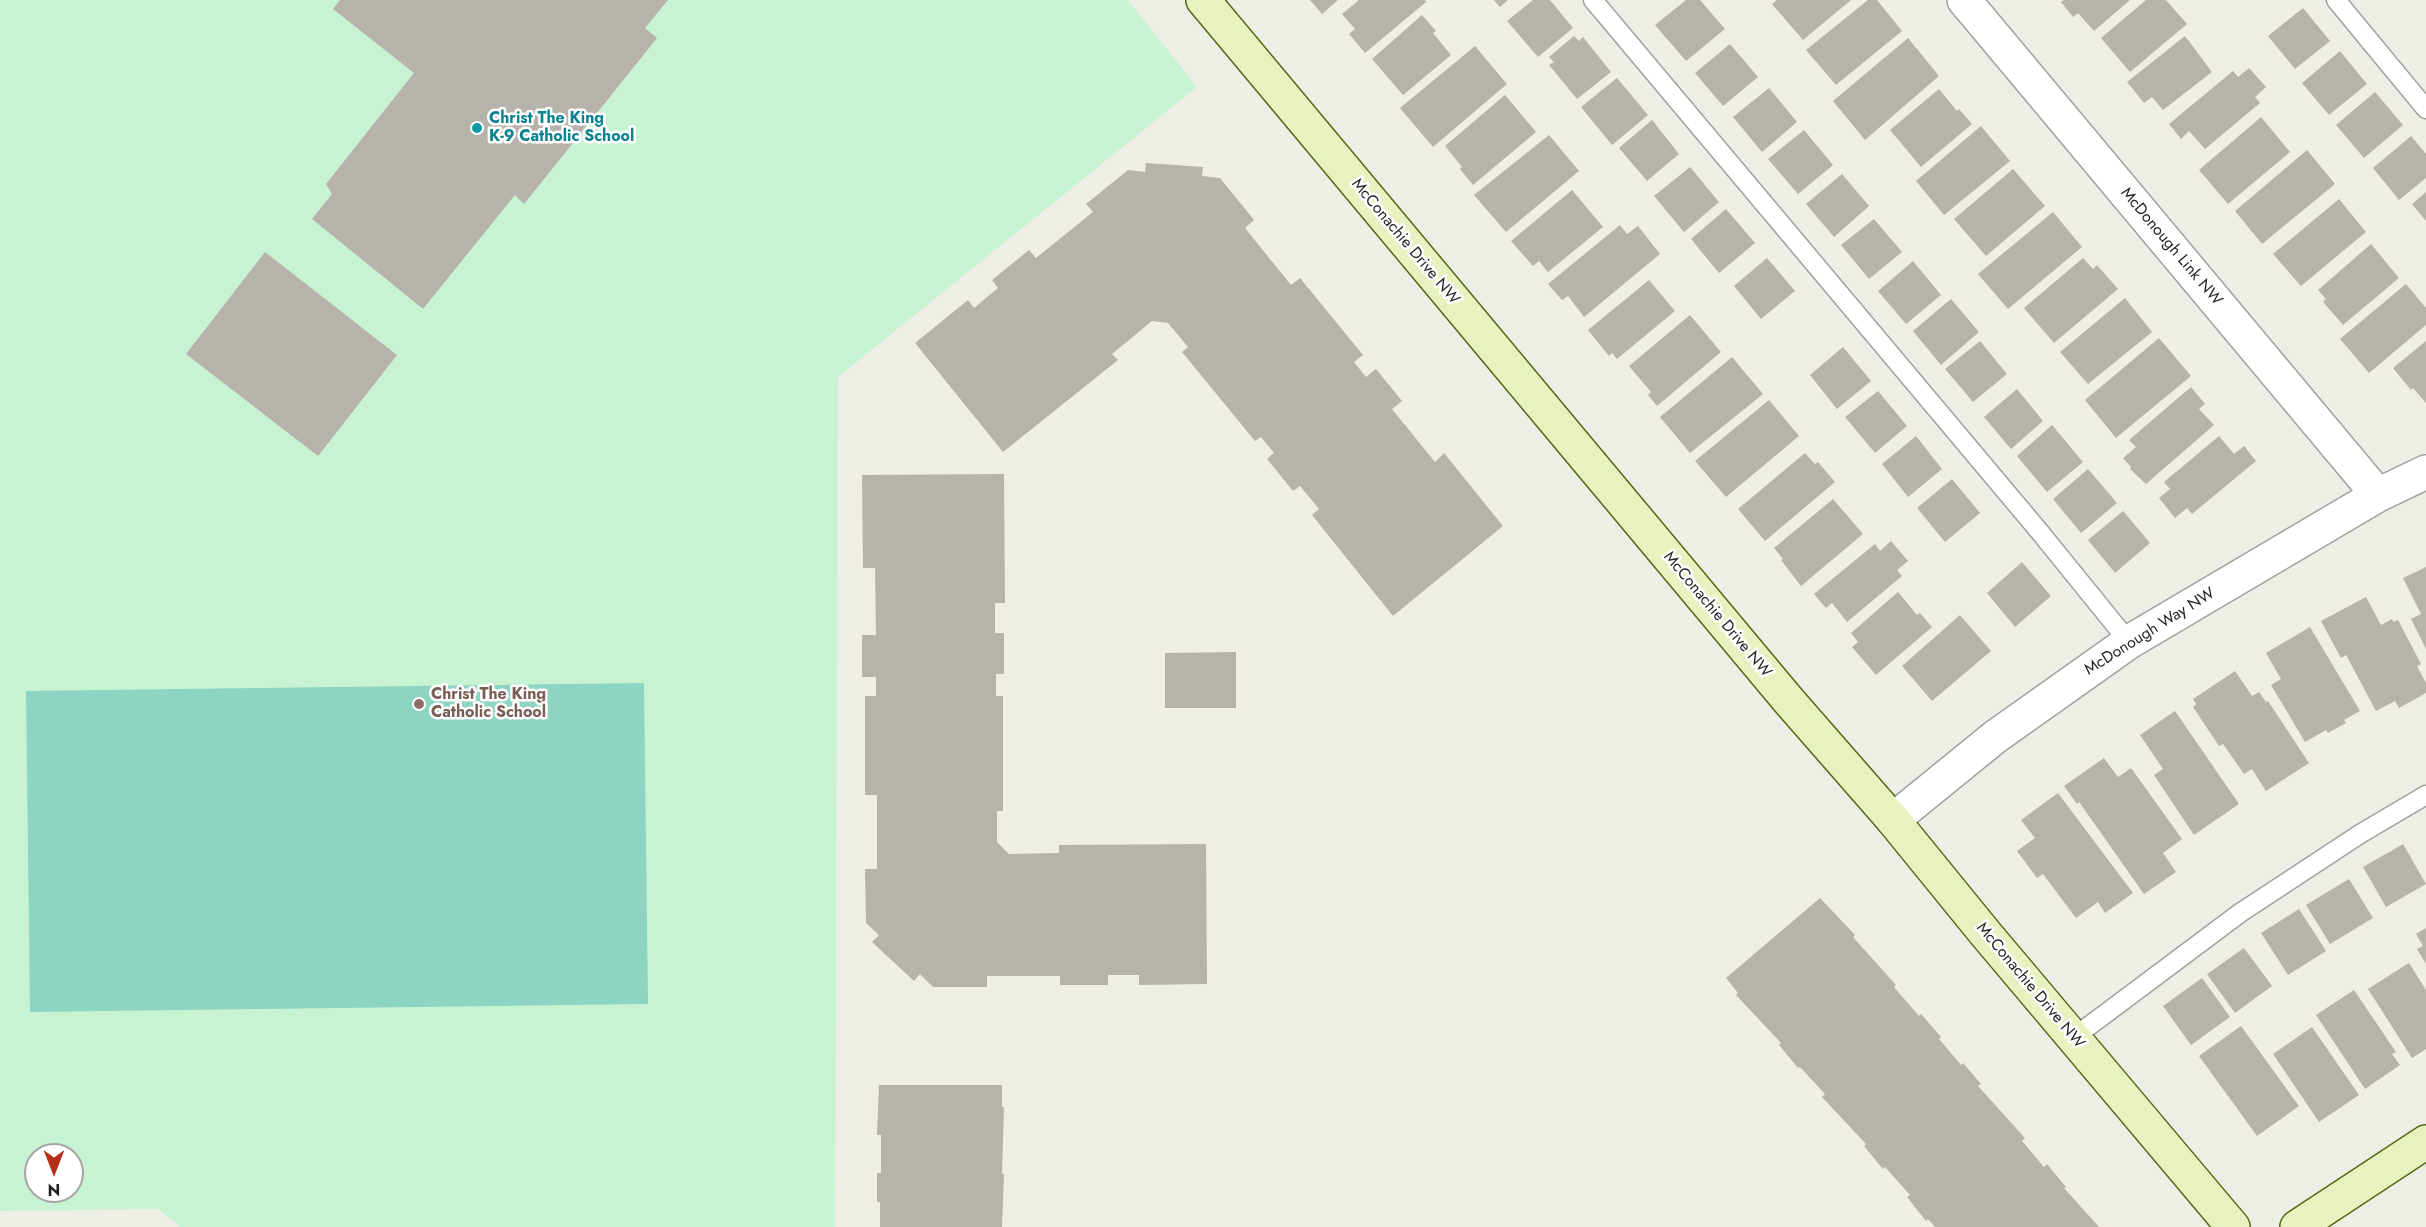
<!DOCTYPE html>
<html>
<head>
<meta charset="utf-8">
<style>
  body { margin:0 }
  #map { position:relative; width:2426px; height:1227px; overflow:hidden; background:#eeede6; font-family:Jost,sans-serif }
  canvas { display:block }
  .north { position:absolute; left:24px; top:1143px; width:60px; height:60px; box-sizing:border-box; background:#fff; border:2px solid #a5a5a5; border-radius:50%; rotate:180deg; font-size:16px; font-weight:700; line-height:24px; text-align:center; color:#1f1f1f }
  .north::after { content:''; display:block; margin:auto; width:21px; height:27px; background:#b52e18; clip-path:polygon(50% 0,100% 100%,50% 72%,0 100%) }
</style>
</head>
<body>
<div id="map">
<canvas width="2426" height="1227"></canvas>
<div class="north">N</div>
</div>
<script>
const ctx = document.querySelector('canvas').getContext('2d');
ctx.lineJoin = 'round';
function paint(path, color) { ctx.fillStyle = color; ctx.fill(path, 'evenodd'); }
function stroke(path, color, width, dash) { ctx.strokeStyle = color; ctx.lineWidth = width; ctx.lineCap = dash ? 'butt' : 'round'; ctx.setLineDash(dash || []); ctx.stroke(path); }
function write(font, color, halo, rows, align = 'center') {
  ctx.font = font + ' Jost,sans-serif'; ctx.lineWidth = 5; ctx.setLineDash([]); ctx.textBaseline = 'middle'; ctx.strokeStyle = halo; ctx.fillStyle = color; for (const [text, x, y, turn = 0] of rows) {
    ctx.save(); ctx.translate(x, y); ctx.rotate((+turn || 0) * Math.PI / 180); ctx.textAlign = isNaN(turn) ? turn : align; if (halo) ctx.strokeText(text, 0, 0); ctx.fillText(text, 0, 0); ctx.restore();
  }
}
const park = new Path2D(`
  M 0,0 L 1128,0 L 1197,87 L 838,377 L 835,1227 L 180,1227 L 158,1209 L 0,1211 ZM 36,1155 L 72,1155 L 72,1191 L 36,1191 Z`);
const pitch = new Path2D(`
  M 644,683 L 648,1004 L 30,1012 L 26,691 Z`);
const building = new Path2D(`
  M 340,0 L 668,0 L 645,28 L 657,38 L 524,204 L 515,195 L 423,309 L 312,219 L 332,194 L 326,184 L 414,73 L 333,9 Z
  M 1310,0 L 1338,0 L 1322,14 Z
  M 1359,0 L 1425,0 L 1426,2 L 1365,53 L 1349,34 L 1355,29 L 1342,14 Z
  M 1494,0 L 1508,0 L 1500,7 Z
  M 1533,0 L 1550,0 L 1573,28 L 1538,57 L 1507,21 Z
  M 1686,0 L 1700,0 L 1725,29 L 1686,61 L 1655,25 Z
  M 1777,0 L 1851,0 L 1803,40 L 1772,4 Z
  M 1868,0 L 1877,0 L 1902,31 L 1836,85 L 1806,50 Z
  M 2064,0 L 2130,0 L 2094,31 L 2078,13 L 2073,17 L 2061,2 Z
  M 2146,0 L 2166,0 L 2187,24 L 2130,72 L 2101,38 Z
  M 2303,8 L 2330,41 L 2295,69 L 2268,36 Z
  M 1422,15 L 1436,31 L 1433,33 L 1451,55 L 1403,95 L 1372,59 Z
  M 1574,36 L 1579,41 L 1583,37 L 1611,72 L 1577,99 L 1549,65 L 1554,62 L 1549,57 Z
  M 2185,36 L 2212,72 L 2163,110 L 2152,97 L 2144,103 L 2127,82 Z
  M 1908,38 L 1939,76 L 1865,140 L 1833,101 Z
  M 1730,44 L 1758,77 L 1723,106 L 1695,73 Z
  M 1475,46 L 1507,84 L 1433,147 L 1400,108 Z
  M 2340,51 L 2367,84 L 2329,115 L 2302,83 Z
  M 2249,68 L 2266,87 L 2255,97 L 2260,103 L 2205,149 L 2189,131 L 2181,139 L 2169,124 L 2233,71 L 2238,77 Z
  M 1617,78 L 1648,115 L 1612,145 L 1581,107 Z
  M 1769,88 L 1797,122 L 1762,152 L 1733,117 Z
  M 1939,89 L 1957,111 L 1959,109 L 1972,124 L 1921,167 L 1890,130 Z
  M 2375,92 L 2403,125 L 2364,158 L 2336,125 Z
  M 1505,95 L 1536,132 L 1473,185 L 1460,169 L 1462,167 L 1445,146 Z
  M 2261,117 L 2290,152 L 2228,204 L 2199,170 Z
  M 1652,120 L 1679,154 L 1647,181 L 1619,148 Z
  M 1981,126 L 2010,161 L 1944,215 L 1916,181 Z
  M 1804,130 L 1833,165 L 1798,194 L 1768,159 Z
  M 1549,135 L 1579,171 L 1506,232 L 1474,195 Z
  M 2411,136 L 2426,154 L 2426,178 L 2399,200 L 2373,168 Z
  M 2307,150 L 2335,184 L 2262,244 L 2235,211 Z
  M 1146,163 L 1203,167 L 1202,176 L 1220,178 L 1254,220 L 1245,228 L 1291,285 L 1300,278 L 1363,355 L 1354,362 L 1366,377 L 1376,369 L 1402,401 L 1392,409 L 1435,462 L 1444,453 L 1503,526 L 1393,616 L 1312,515 L 1319,509 L 1300,486 L 1293,491 L 1267,459 L 1274,453 L 1261,437 L 1255,441 L 1182,352 L 1188,347 L 1168,323 L 1152,321 L 1112,354 L 1118,360 L 1003,452 L 915,343 L 968,300 L 974,308 L 998,288 L 992,280 L 1029,250 L 1036,258 L 1093,212 L 1086,204 L 1128,170 L 1145,172 Z
  M 1690,167 L 1719,202 L 1684,232 L 1654,196 Z
  M 2013,169 L 2045,206 L 1986,256 L 1954,219 Z
  M 1842,174 L 1869,206 L 1834,237 L 1806,204 Z
  M 1572,190 L 1603,227 L 1548,272 L 1539,261 L 1533,266 L 1511,241 Z
  M 2426,192 L 2426,221 L 2412,204 Z
  M 2339,199 L 2366,232 L 2301,286 L 2273,254 Z
  M 1726,209 L 1755,243 L 1719,273 L 1691,239 Z
  M 2053,212 L 2082,247 L 2008,309 L 1978,274 Z
  M 1874,219 L 1902,252 L 1869,279 L 1841,245 Z
  M 1620,225 L 1627,234 L 1638,226 L 1660,254 L 1584,317 L 1568,296 L 1562,300 L 1548,284 Z
  M 2371,244 L 2399,278 L 2343,325 L 2323,302 L 2326,299 L 2318,290 Z
  M 265,252 L 397,355 L 318,456 L 186,354 Z
  M 1767,258 L 1795,291 L 1761,319 L 1734,286 Z
  M 2083,258 L 2093,269 L 2097,265 L 2118,289 L 2054,343 L 2024,308 Z
  M 1913,261 L 1941,295 L 1906,324 L 1878,291 Z
  M 1649,280 L 1675,311 L 1617,359 L 1612,353 L 1609,356 L 1588,330 Z
  M 2406,284 L 2426,308 L 2426,325 L 2369,373 L 2340,339 Z
  M 2125,298 L 2152,332 L 2088,384 L 2060,352 Z
  M 1951,299 L 1979,332 L 1941,365 L 1913,331 Z
  M 1690,315 L 1721,352 L 1657,406 L 1648,395 L 1651,392 L 1629,366 Z
  M 2159,338 L 2191,376 L 2116,438 L 2085,400 Z
  M 1980,341 L 2007,374 L 1973,402 L 1945,369 Z
  M 2426,341 L 2426,403 L 2413,388 L 2411,390 L 2393,368 Z
  M 1843,347 L 1871,381 L 1837,409 L 1810,375 Z
  M 1732,357 L 1763,394 L 1690,453 L 1660,417 Z
  M 2191,387 L 2205,404 L 2199,409 L 2214,425 L 2146,484 L 2130,469 L 2131,467 L 2123,458 L 2136,447 L 2129,440 Z
  M 2017,389 L 2043,421 L 2011,449 L 1984,417 Z
  M 1878,391 L 1907,426 L 1875,453 L 1845,417 Z
  M 1769,400 L 1799,436 L 1726,497 L 1695,461 Z
  M 2052,425 L 2083,462 L 2047,492 L 2017,456 Z
  M 1916,436 L 1942,469 L 1908,497 L 1882,464 Z
  M 2219,436 L 2234,454 L 2244,446 L 2256,461 L 2192,514 L 2187,508 L 2175,518 L 2159,498 L 2170,489 L 2164,482 Z
  M 1805,453 L 1815,464 L 1818,462 L 1835,482 L 1765,541 L 1738,509 Z
  M 2088,469 L 2117,503 L 2081,533 L 2053,499 Z
  M 1004,474 L 1005,603 L 995,603 L 995,633 L 1004,633 L 1004,674 L 996,674 L 996,696 L 1003,696 L 1003,811 L 997,811 L 997,842 L 1009,854 L 1059,853 L 1059,845 L 1206,844 L 1207,984 L 1139,985 L 1139,975 L 1108,975 L 1108,985 L 1060,985 L 1060,976 L 987,976 L 987,987 L 933,987 L 920,974 L 914,981 L 872,942 L 879,935 L 866,923 L 865,869 L 877,869 L 877,795 L 865,795 L 865,696 L 876,696 L 876,677 L 862,677 L 862,635 L 876,635 L 875,568 L 863,568 L 862,475 Z
  M 1952,479 L 1980,513 L 1945,542 L 1917,508 Z
  M 1833,499 L 1863,534 L 1801,586 L 1781,560 L 1783,559 L 1774,548 Z
  M 2123,511 L 2150,543 L 2115,573 L 2088,540 Z
  M 1891,541 L 1908,561 L 1897,570 L 1902,576 L 1847,622 L 1832,603 L 1826,608 L 1814,594 L 1875,544 L 1880,551 Z
  M 2022,562 L 2051,596 L 2015,627 L 1987,593 Z
  M 2426,567 L 2426,649 L 2411,619 L 2421,614 L 2403,578 Z
  M 1898,592 L 1917,615 L 1920,613 L 1932,627 L 1876,675 L 1852,647 L 1858,642 L 1851,633 Z
  M 2366,597 L 2381,625 L 2392,619 L 2393,622 L 2398,620 L 2421,664 L 2417,666 L 2426,683 L 2426,693 L 2399,708 L 2395,701 L 2376,711 L 2346,655 L 2341,658 L 2321,621 Z
  M 1960,615 L 1991,651 L 1932,701 L 1902,666 Z
  M 2310,627 L 2360,711 L 2344,720 L 2346,723 L 2328,733 L 2326,730 L 2305,742 L 2271,685 L 2281,679 L 2266,653 Z
  M 1236,652 L 1236,708 L 1165,708 L 1165,653 Z
  M 2235,671 L 2252,696 L 2259,692 L 2266,702 L 2268,701 L 2309,763 L 2266,791 L 2252,769 L 2244,774 L 2223,744 L 2219,746 L 2193,707 L 2196,704 L 2193,699 Z
  M 2175,711 L 2239,804 L 2194,835 L 2154,775 L 2163,769 L 2140,735 Z
  M 2104,758 L 2118,777 L 2131,768 L 2182,839 L 2163,853 L 2176,872 L 2144,894 L 2079,802 L 2077,804 L 2064,786 Z
  M 2058,793 L 2133,893 L 2105,913 L 2098,902 L 2076,918 L 2043,874 L 2037,878 L 2017,851 L 2035,838 L 2021,820 Z
  M 2403,844 L 2426,884 L 2386,907 L 2363,867 Z
  M 2349,879 L 2373,918 L 2330,944 L 2306,905 Z
  M 1820,898 L 1855,935 L 1853,937 L 1896,985 L 1894,987 L 1919,1016 L 1921,1014 L 1941,1037 L 1939,1039 L 1961,1065 L 1963,1063 L 1981,1084 L 1978,1086 L 2025,1138 L 2022,1141 L 2044,1167 L 2047,1164 L 2066,1187 L 2064,1188 L 2099,1227 L 1935,1227 L 1928,1219 L 1926,1221 L 1907,1197 L 1910,1195 L 1885,1167 L 1883,1169 L 1864,1146 L 1866,1144 L 1822,1097 L 1825,1094 L 1800,1067 L 1798,1068 L 1779,1045 L 1781,1043 L 1736,995 L 1738,993 L 1726,978 Z
  M 2299,909 L 2326,951 L 2288,975 L 2261,933 Z
  M 2426,928 L 2426,964 L 2417,949 L 2423,946 L 2416,934 Z
  M 2244,948 L 2272,986 L 2235,1013 L 2207,974 Z
  M 2409,963 L 2426,990 L 2426,1049 L 2412,1058 L 2368,989 Z
  M 2202,978 L 2230,1017 L 2191,1045 L 2163,1006 Z
  M 2354,990 L 2396,1052 L 2392,1054 L 2400,1065 L 2365,1089 L 2316,1015 Z
  M 2241,1026 L 2299,1106 L 2257,1136 L 2199,1056 Z
  M 2312,1027 L 2359,1095 L 2319,1122 L 2273,1054 Z
  M 879,1085 L 1002,1085 L 1002,1107 L 1004,1107 L 1002,1174 L 1004,1174 L 1002,1227 L 880,1227 L 880,1202 L 877,1202 L 877,1173 L 881,1173 L 881,1135 L 877,1135 Z`);
const lane = new Path2D(`
  M 1593,0 L 2039,531 L 2129,642
  M 2336,0 L 2426,109
  M 2073,1038 L 2240,913 L 2360,834 L 2426,795`);
const street = new Path2D(`
  M 1964,0 L 2378,495
  M 1893,820 L 1995,737 L 2129,642 L 2378,495 L 2426,472`);
const secondary = new Path2D(`
  M 1203,0 L 1789,701 L 1893,820 L 1985,933 L 2233,1227
  M 2297,1227 L 2426,1142`);
const markers = [
  [477,128,6,"#0f9aa8"],
  [419,704,6,"#8d6e63"]
];
const cultureNames = [
  ["Christ The King",489,119],
  ["K-9 Catholic School",489,137]
];
const streetNames = [
  ["McConachie Drive NW",1405,242,50],
  ["McDonough Link NW",2171,247,50],
  ["McConachie Drive NW",1717,615,50],
  ["McDonough Way NW",2150,632,-32],
  ["McConachie Drive NW",2030,986,50]
];
const educationNames = [
  ["Christ The King",431,695],
  ["Catholic School",431,713]
];
paint(park, '#c8f3d2');
paint(pitch, '#8dd4c3');
paint(building, '#b7b3ac');
stroke(lane, '#a0a0a0', 21);
stroke(street, '#a0a0a0', 36);
stroke(secondary, '#536912', 36);
stroke(lane, '#fff', 18);
stroke(street, '#fff', 33);
stroke(secondary, '#e8f2c0', 33);
for (const [x, y, r, color] of markers) { const dot = new Path2D(); dot.arc(x, y, r, 0, 2 * Math.PI); ctx.fillStyle = color; ctx.fill(dot); stroke(dot, '#fff', 2); }
write('bold 16px', '#0d838f', '#fff', cultureNames, 'left');
write('16px', '#1f1f1f', '#fff', streetNames);
write('bold 16px', '#785e54', '#fff', educationNames, 'left');
</script>
</body>
</html>
